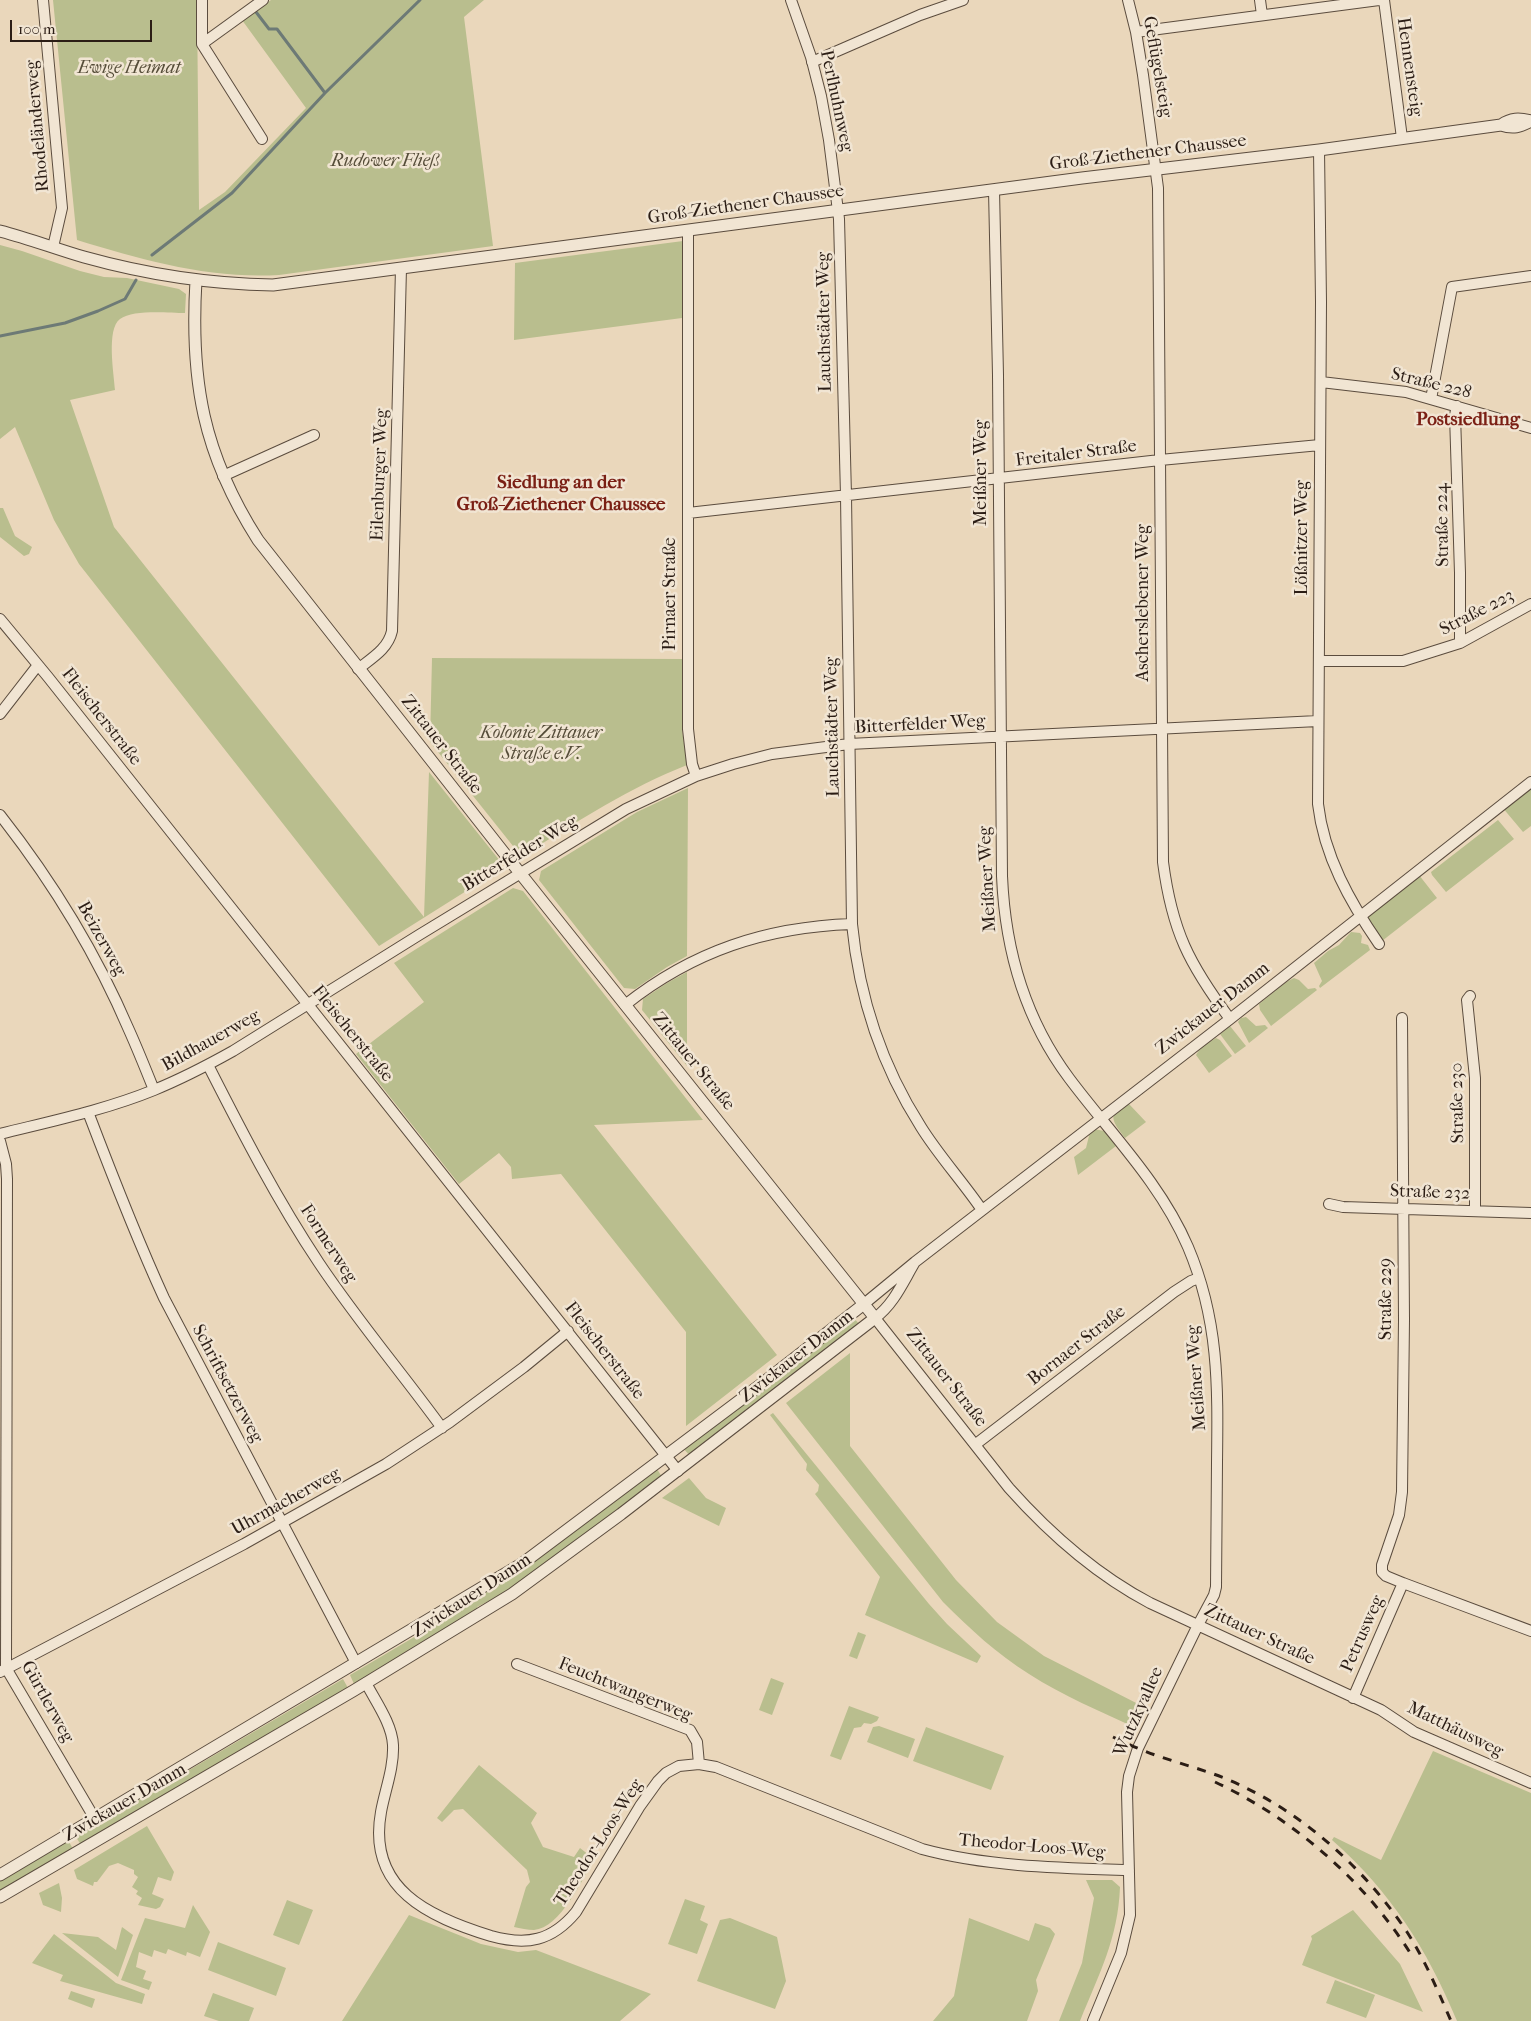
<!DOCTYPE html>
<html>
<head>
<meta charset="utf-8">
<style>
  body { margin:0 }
  #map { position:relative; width:1531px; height:2021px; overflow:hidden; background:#ead7bb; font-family:"IM FELL French Canon",serif }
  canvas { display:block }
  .scale { position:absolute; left:10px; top:20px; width:142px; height:22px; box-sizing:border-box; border:2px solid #2b1d15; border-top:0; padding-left:6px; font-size:15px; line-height:18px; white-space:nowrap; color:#2b1d15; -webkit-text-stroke:4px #f1e5d3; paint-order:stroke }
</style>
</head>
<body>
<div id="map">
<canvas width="1531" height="2021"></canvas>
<div class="scale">100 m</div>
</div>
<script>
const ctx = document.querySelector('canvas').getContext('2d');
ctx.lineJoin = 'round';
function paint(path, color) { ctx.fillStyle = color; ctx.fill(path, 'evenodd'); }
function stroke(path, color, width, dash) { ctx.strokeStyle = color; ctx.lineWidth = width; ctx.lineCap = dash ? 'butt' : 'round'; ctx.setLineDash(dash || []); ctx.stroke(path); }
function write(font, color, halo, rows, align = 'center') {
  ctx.font = font + ' "IM FELL French Canon",serif'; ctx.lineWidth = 5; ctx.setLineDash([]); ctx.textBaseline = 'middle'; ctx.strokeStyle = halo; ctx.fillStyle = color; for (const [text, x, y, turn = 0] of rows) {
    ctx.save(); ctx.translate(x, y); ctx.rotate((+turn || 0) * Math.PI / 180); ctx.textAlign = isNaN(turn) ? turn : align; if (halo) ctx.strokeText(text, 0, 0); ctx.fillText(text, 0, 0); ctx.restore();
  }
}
const green = new Path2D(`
  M 53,0 L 197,0 L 199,210 L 225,192 L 306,108 L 242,20 L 271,0 L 484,0 L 464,17 L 493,246 L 279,275 C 208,279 143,260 77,240 Z
  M 683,241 L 682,318 L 514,340 L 515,263 Z
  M 0,245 L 22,251 L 80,271 L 104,277 L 127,278 L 179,289 L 186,294 L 185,313 C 169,313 133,309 120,319 C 106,329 114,374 115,390 L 70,400 L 114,527 L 424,917 L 429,772 L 500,861 L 498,871 L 379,946 L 79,564 L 54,520 L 15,427 L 0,439 Z
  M 0,508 L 3,508 L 15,536 L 32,547 L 29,554 L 24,556 L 0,537 Z
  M 432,658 L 682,659 L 682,729 L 687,765 C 629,788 580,820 527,853 L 517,851 L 430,742 Z
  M 1531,785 L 1531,826 L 1523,832 L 1502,807 Z
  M 688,788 L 687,956 L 667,967 L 635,989 L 624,988 L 539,880 L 541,871 L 637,812 Z
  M 1498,820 L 1514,839 L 1446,892 L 1432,875 L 1431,872 Z
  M 1419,875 L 1437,898 L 1382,941 L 1371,924 L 1368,916 Z
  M 513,888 L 523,891 L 703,1120 L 594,1125 L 777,1355 L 686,1426 L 686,1332 L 561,1174 L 512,1179 L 511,1167 L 499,1153 L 459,1184 L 356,1054 L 424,1002 L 394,963 Z
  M 1351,932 L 1360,933 L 1362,936 L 1361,943 L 1368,945 L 1370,950 L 1320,988 L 1319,986 L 1322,981 L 1314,963 L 1328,951 L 1339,945 Z
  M 687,972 L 687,1066 L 642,1010 L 643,999 L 667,983 Z
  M 1294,978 L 1299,980 L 1308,989 L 1315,988 L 1317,990 L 1271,1026 L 1260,1010 L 1259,1004 L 1286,982 Z
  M 1246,1017 L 1256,1026 L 1265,1025 L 1268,1028 L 1249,1043 L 1238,1022 L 1241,1018 Z
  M 1230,1026 L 1246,1046 L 1235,1054 L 1220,1034 Z
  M 1216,1038 L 1220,1040 L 1232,1056 L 1209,1073 L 1196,1055 L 1201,1047 Z
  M 1129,1104 L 1146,1122 L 1125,1138 C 1114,1123 1104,1113 1129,1104 Z
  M 1094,1129 L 1104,1131 L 1116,1146 L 1078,1175 L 1074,1157 L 1086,1148 L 1090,1132 Z
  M 853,1317 L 860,1325 L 690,1456 L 683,1448 Z
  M 850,1353 L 850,1446 L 956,1580 L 997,1622 L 1044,1656 L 1146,1708 L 1136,1728 C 1100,1711 1063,1696 1029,1674 C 997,1654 970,1629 943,1602 L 786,1403 Z
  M 773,1413 L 929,1604 L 947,1624 L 981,1656 L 977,1663 L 865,1615 L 880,1577 L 815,1494 L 818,1491 L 819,1485 L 806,1470 L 807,1464 L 770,1415 Z
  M 657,1469 L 662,1477 C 603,1522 544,1575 477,1607 L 478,1610 L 354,1684 L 350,1675 L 443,1620 L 526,1567 Z
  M 689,1478 L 706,1498 L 726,1508 L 719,1526 L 662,1498 Z
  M 858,1632 L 866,1635 L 857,1659 L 849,1656 Z
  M 771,1678 L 784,1683 L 772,1715 L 759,1710 Z
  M 343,1679 L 348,1688 L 81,1845 L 76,1837 Z
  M 849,1706 L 879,1717 L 877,1721 L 871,1724 L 864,1723 L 861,1727 L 854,1728 L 841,1760 L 830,1756 Z
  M 879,1726 L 915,1739 L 908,1758 L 867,1742 L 873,1727 Z
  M 926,1727 L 1004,1756 L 991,1790 L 913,1761 Z
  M 1433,1751 L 1531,1793 L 1531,2021 L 1457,2021 C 1427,1949 1391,1892 1332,1840 L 1334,1837 L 1381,1860 Z
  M 479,1765 L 537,1813 L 531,1823 L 543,1847 L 574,1857 L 580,1848 L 594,1859 C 583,1879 560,1928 534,1930 C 528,1930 520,1928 514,1927 L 526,1887 L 530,1882 L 527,1870 L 463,1809 L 454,1810 L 442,1822 L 437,1818 Z
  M 147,1826 L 174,1872 L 171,1881 L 158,1877 L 152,1894 L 164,1899 L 160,1907 L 156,1909 L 138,1905 L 142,1898 L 136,1894 L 138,1891 L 132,1887 L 138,1877 L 134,1874 L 134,1870 L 118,1863 L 109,1866 L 97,1882 L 94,1882 L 93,1886 L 77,1879 L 74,1870 Z
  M 68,1840 L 73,1849 L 0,1893 L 0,1881 Z
  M 1086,1880 L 1112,1880 L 1120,1887 C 1118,1939 1099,1974 1080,2021 L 1059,2021 L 1082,1963 L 1094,1898 Z
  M 59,1883 L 62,1898 L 61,1912 L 43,1905 L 39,1893 Z
  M 685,1899 L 705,1906 L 700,1920 L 708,1924 L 697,1954 L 668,1944 Z
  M 287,1900 L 313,1910 L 299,1945 L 273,1935 Z
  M 193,1905 L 210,1932 L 200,1957 L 187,1952 L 186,1956 L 168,1949 L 166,1954 L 154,1950 L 152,1957 L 139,1952 L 136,1967 L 146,1971 L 143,1979 L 152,1982 L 149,1990 L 121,1980 L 145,1918 L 185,1928 Z
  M 1353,1910 L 1400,1964 L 1423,2012 L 1302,1965 L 1312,1939 L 1311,1936 Z
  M 409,1915 L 481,1944 L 518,1952 L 536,1950 L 651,1994 L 620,2021 L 342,2021 Z
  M 730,1918 L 777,1937 L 786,1981 L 775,2009 L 697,1981 L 720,1920 Z
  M 969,1918 L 1029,1941 L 1035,1923 L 1050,1928 L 1055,1934 L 1036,1980 L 1038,1991 L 1027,2021 L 933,2021 L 954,1996 Z
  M 122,1927 L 133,1935 L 118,1977 L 62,1933 L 98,1937 L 116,1950 Z
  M 54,1934 L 116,1983 L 145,1994 L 142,2004 L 60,1981 L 63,1975 L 32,1963 Z
  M 218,1942 L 286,1968 L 276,1996 L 208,1970 Z
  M 1335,1980 L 1375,1995 L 1366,2018 L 1326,2003 Z
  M 71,1991 L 95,1999 L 92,2008 L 68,1999 Z
  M 213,1993 L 254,2008 L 249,2021 L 219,2021 L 204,2016 Z`);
const stream = new Path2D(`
  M 256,12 L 269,29 L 277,29 L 325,93
  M 152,255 L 232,193 L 325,93 L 420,0
  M 0,336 L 65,323 L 98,311 L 125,299 L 136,280`);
const minor = new Path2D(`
  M 43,0 L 62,208 L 53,247
  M 202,0 L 202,44 L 262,139
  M 791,0 L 811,57 L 821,96 L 829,140 L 839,219 L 846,496 L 852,924 C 859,996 882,1066 921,1127 C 939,1156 963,1182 982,1210
  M 1128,0 L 1136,32 L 1143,75 L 1158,188 L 1163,862 C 1172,931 1189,964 1230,1019
  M 1260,0 L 1262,15
  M 1384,0 L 1402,138
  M 1136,32 L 1379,0
  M 202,44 L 263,0
  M 812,62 L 920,15 L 963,0
  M 1319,150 L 1321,302 L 1318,804 C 1324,856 1350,902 1379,944
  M 994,190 L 998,375 L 1002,876 C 1005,948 1025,1019 1069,1078 C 1110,1133 1160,1182 1188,1247 C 1219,1320 1218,1386 1217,1463 C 1217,1504 1216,1545 1216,1587 L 1214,1595 L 1198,1625 L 1138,1748 L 1129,1776 L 1127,1792 L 1130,1915 L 1121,1953 L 1093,2021
  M 688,231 L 688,729 L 692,764 L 696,776
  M 1321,382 L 1406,392 L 1531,428
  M 1431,399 L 1452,287 L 1531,276
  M 1457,406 L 1455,415 L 1460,573 L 1460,643
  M 223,476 L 314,435
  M 688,513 L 1160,460 L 1320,445
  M 0,619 L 48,677 L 678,1471
  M 1319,661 L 1403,661 L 1460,643 L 1531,604
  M 358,669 C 372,658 388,649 392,631 L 401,268
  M 0,714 L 38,665
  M 0,815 C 52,881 96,953 129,1030 C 138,1050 146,1070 154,1090
  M 1470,996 L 1467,1000 L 1475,1078 L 1475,1211
  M 625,1005 C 693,951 766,927 852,924
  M 1402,1018 L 1404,1320 L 1402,1492 L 1399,1515 L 1382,1565 L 1382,1572 L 1386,1576 L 1403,1583 L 1531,1631
  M 208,1065 C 242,1132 277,1200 319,1263 C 357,1320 402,1373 442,1428
  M 88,1112 C 112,1175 136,1237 164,1298 L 356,1663
  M 0,1134 C 52,1121 105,1110 154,1090 C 181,1079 208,1065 233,1051 L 419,935 L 626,809 L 696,776 L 733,764 L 772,754 L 849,744 L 1318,721
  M 0,1141 L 6,1164 L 7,1179 L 6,1668 L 95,1819
  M 1329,1204 L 1343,1207 L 1531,1213
  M 915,1262 C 903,1282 894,1304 875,1318 L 1009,1488 C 1050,1534 1095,1574 1150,1603 L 1381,1710 L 1414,1732 L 1531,1783
  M 864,1304 L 915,1262 L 1230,1019 L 1531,782
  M 976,1444 L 1174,1292 L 1191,1281 L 1199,1278
  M 517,1664 L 690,1730 L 697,1742 L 699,1764
  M 0,1672 L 244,1544 L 386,1464 L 450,1422 L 524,1367 L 568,1331
  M 366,1683 C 376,1702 392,1724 393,1745 C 394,1768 385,1790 381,1812 C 367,1889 429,1917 491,1936 C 527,1946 552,1941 576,1912 L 640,1806 L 658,1781 L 666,1773 L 679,1766 L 699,1764 L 716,1767 L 922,1849 C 988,1867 1061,1868 1129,1870
  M 1353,1698 L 1403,1583`);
const tertiary = new Path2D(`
  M 1501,125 C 1513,129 1520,127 1531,121
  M 0,231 C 28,238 56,249 84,257 C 145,274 210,284 273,285 L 1082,178 L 1319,150 L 1501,125 C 1511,118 1519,118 1531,121
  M 0,1875 L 523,1563 L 759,1386 L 864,1304
  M 0,1897 L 353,1691 L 512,1594 L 621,1514 L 875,1318 L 512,863 L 258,540 C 203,454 190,381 196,280`);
const rail = new Path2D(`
  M 1113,1737 C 1128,1744 1143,1751 1158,1756 C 1187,1766 1217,1773 1244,1787 C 1309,1818 1368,1873 1407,1932 C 1425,1960 1438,1991 1451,2021
  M 1215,1782 C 1296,1820 1367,1883 1414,1959`);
const streetNames = [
  ["Geflügelsteig",1157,67,80],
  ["Hennensteig",1409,67,82],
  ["Perlhuhnweg",836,101,78],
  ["Rhodeländerweg",38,126,-95],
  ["Groß-Ziethener Chaussee",1148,153,-7],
  ["Groß-Ziethener Chaussee",746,205,-8],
  ["Lauchstädter Weg",825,322,-91],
  ["Straße 228",1431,384,14],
  ["Freitaler Straße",1076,454,-7],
  ["Meißner Weg",982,473,-90],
  ["Eilenburger Weg",380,475,-88],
  ["Straße 224",1443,525,-91],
  ["Lößnitzer Weg",1303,538,-90],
  ["Pirnaer Straße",671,594,-90],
  ["Ascherslebener Weg",1144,603,-90],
  ["Straße 223",1477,613,-27],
  ["Fleischerstraße",101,717,52],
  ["Bitterfelder Weg",920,725,-3],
  ["Lauchstädter Weg",833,727,-91],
  ["Zittauer Straße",441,745,52],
  ["Bitterfelder Weg",520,854,-31],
  ["Meißner Weg",988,879,-93],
  ["Beizerweg",101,939,61],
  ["Zwickauer Damm",1213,1009,-38],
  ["Fleischerstraße",352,1034,51],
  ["Bildhauerweg",211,1041,-29],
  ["Zittauer Straße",693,1062,51],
  ["Straße 230",1458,1103,-91],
  ["Straße 232",1430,1193,2],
  ["Formerweg",328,1244,57],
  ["Straße 229",1387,1299,-90],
  ["Bornaer Straße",1077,1346,-38],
  ["Fleischerstraße",604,1351,52],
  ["Zwickauer Damm",797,1357,-38],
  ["Zittauer Straße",946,1378,52],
  ["Meißner Weg",1197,1378,-94],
  ["Schriftsetzerweg",227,1384,62],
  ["Uhrmacherweg",286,1502,-29],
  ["Zwickauer Damm",472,1596,-33],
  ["Petrusweg",1363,1634,-66],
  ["Zittauer Straße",1259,1635,25],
  ["Feuchtwangerweg",625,1690,22],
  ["Gürtlerweg",47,1702,61],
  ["Wutzkyallee",1139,1712,-66],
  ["Matthäusweg",1455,1730,26],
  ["Zwickauer Damm",125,1803,-30],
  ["Theodor-Loos-Weg",599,1843,-57],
  ["Theodor-Loos-Weg",1032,1847,5]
];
const parkNames = [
  ["Ewige Heimat",129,69],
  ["Rudower Fließ",385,162],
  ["Kolonie Zittauer",541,734],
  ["Straße e.V.",541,755]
];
const neighbourhoodNames = [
  ["Postsiedlung",1468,420],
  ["Siedlung an der",561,483],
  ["Groß-Ziethener Chaussee",561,505]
];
paint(green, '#b9be8e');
stroke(stream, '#6d7a76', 3);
stroke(minor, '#5b4c3e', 12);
stroke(tertiary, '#5b4c3e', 13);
stroke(minor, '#f1e5d3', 10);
stroke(tertiary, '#f1e5d3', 11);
stroke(rail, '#2b1d15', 3, [9, 9]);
write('18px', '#2b1d15', '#f1e5d3', streetNames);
write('italic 18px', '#564d39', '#f1e5d3', parkNames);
write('bold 19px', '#7a1f14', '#f1e5d3', neighbourhoodNames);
</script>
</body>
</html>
